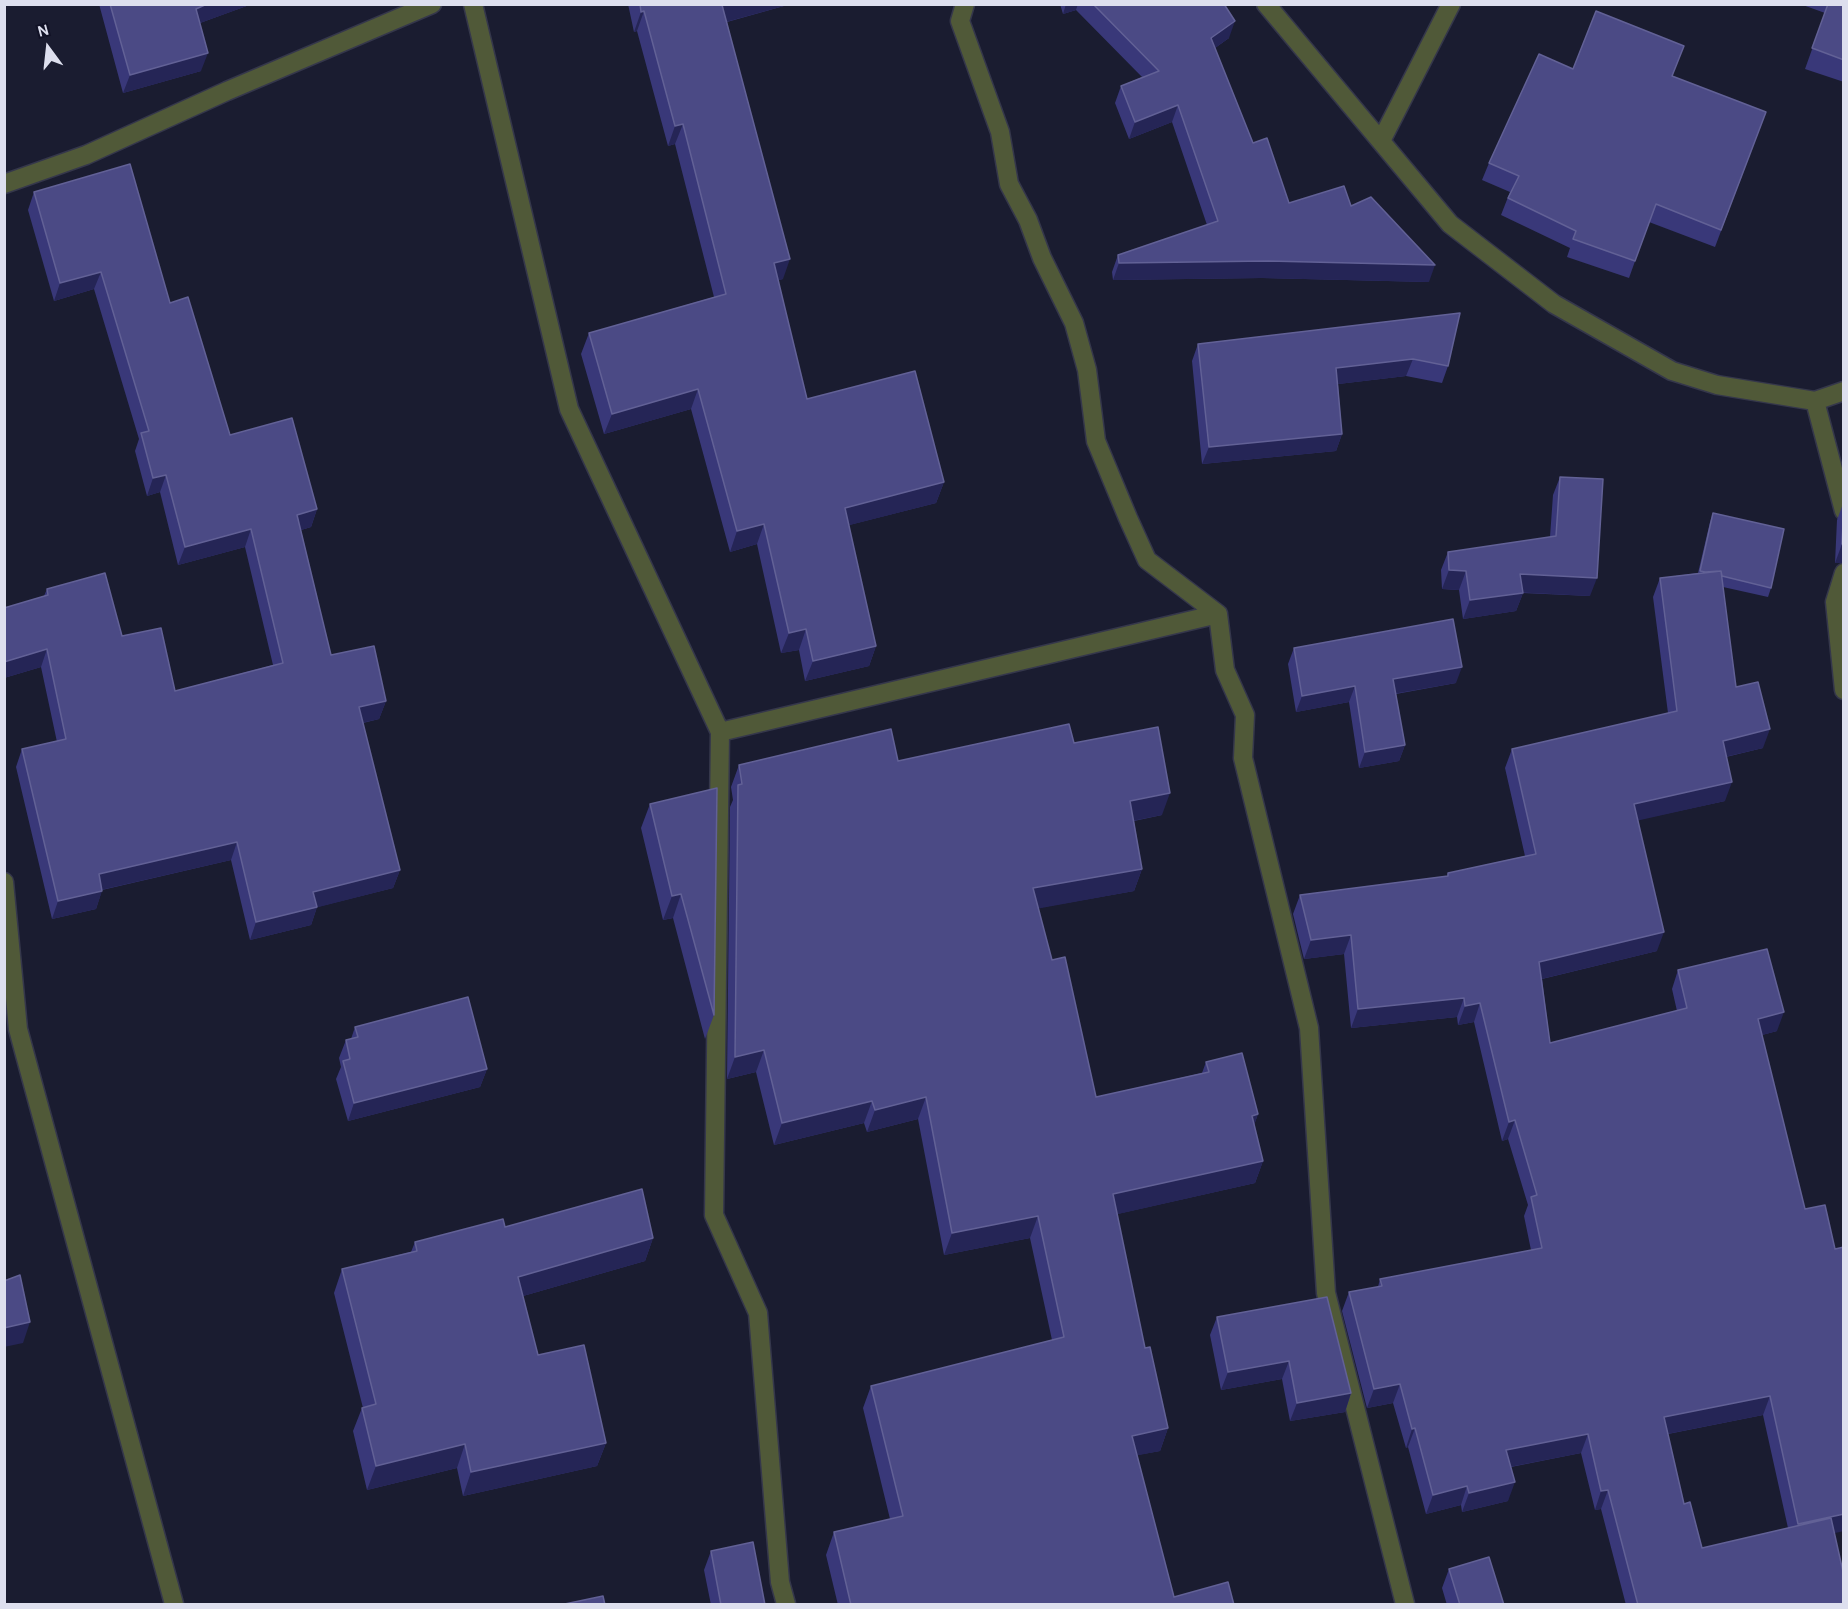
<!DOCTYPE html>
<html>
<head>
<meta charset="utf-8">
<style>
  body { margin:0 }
  #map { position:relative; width:1848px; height:1609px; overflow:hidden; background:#1a1c30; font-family:Karla,sans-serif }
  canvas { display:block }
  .frame { position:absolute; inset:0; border:6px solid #dddfee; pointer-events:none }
  .north { position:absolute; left:18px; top:18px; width:60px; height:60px; -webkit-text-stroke:4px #111226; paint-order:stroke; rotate:345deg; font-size:16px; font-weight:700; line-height:24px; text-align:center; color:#dddfee }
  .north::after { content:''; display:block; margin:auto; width:21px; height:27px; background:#dddfee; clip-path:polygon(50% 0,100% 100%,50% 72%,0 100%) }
</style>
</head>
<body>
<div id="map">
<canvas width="1848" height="1609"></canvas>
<div class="frame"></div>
<div class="north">N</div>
</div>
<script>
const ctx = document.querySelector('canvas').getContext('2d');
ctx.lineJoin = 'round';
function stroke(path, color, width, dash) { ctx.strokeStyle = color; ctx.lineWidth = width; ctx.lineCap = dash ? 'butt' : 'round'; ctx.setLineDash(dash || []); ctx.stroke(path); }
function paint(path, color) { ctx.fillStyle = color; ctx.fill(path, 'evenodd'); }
const street = new Path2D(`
  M 473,4 L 569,409 L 720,732 L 714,1215 L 758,1313 L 780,1582 L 786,1604
  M 965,4 L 960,21 L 1000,132 L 1009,184 L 1028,220 L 1042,258 L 1074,323 L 1087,370 L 1096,441 L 1128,518 L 1147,560 L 1218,614
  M 1266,4 L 1450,224 L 1554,304 L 1672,371 L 1717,385 L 1815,401 L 1844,391
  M 1381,141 L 1451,4
  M 4,184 L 86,155 L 227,91 L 432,4
  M 1815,401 L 1844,511
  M 1844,573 L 1835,602 L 1844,690
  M 720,732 L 1218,614 L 1225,670 L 1245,715 L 1243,758 L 1309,1028 L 1326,1293 L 1405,1604
  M 4,882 L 18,1029 L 174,1604`);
const wall = new Path2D(`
  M 99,4 L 252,4 L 200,23 L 201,71 L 123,93 Z
  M 628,4 L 791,4 L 727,22 L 783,279 L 778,280 L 807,399 L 944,482 L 936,503 L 849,525 L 876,646 L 869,666 L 805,681 L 799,650 L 781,653 L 757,544 L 730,552 L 691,409 L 604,434 L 581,354 L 589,333 L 714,297 L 675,144 L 668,146 L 637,31 L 634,32 Z
  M 1060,4 L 1224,4 L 1229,38 L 1215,48 L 1253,143 L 1289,203 L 1351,206 L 1429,282 L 1262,278 L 1113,280 L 1112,272 L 1118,255 L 1207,225 L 1172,122 L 1129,139 L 1115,103 L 1121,86 L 1142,77 L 1076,10 L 1063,14 Z
  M 1800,4 L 1844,4 L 1844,82 L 1805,69 L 1825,13 Z
  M 1573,69 L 1672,76 L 1766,112 L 1715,247 L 1649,222 L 1629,278 L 1567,257 L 1570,248 L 1501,215 L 1510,192 L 1482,180 L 1489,163 Z
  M 34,192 L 170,303 L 230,435 L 317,509 L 311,527 L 301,530 L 331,655 L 386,701 L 379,719 L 363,723 L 400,870 L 393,888 L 317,907 L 311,925 L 250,940 L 231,860 L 102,890 L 96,909 L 52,919 L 16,767 L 22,749 L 57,742 L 41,667 L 4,678 L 4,608 L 44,596 L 47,589 L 122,636 L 175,691 L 273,665 L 245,547 L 178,565 L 160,492 L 147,496 L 135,451 L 139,439 L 94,289 L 54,301 L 28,210 Z
  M 1460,313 L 1448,366 L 1442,383 L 1406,376 L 1338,384 L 1342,434 L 1336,451 L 1202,464 L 1192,361 L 1198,344 Z
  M 1560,477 L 1590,596 L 1523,593 L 1516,611 L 1463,619 L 1459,590 L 1442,589 L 1441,570 L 1448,552 L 1550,537 L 1553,495 Z
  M 1844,501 L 1844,563 L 1835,563 L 1837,520 Z
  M 1713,513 L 1771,588 L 1768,597 L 1723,587 L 1736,687 L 1763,748 L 1726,757 L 1725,801 L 1637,820 L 1657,951 L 1542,979 L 1550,1043 L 1677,1011 L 1672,989 L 1678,970 L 1777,1031 L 1762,1035 L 1844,1605 L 1626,1605 L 1601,1509 L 1595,1510 L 1581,1453 L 1511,1467 L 1508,1501 L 1462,1512 L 1461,1505 L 1426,1514 L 1408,1447 L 1406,1448 L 1393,1403 L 1367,1408 L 1342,1311 L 1349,1292 L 1378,1287 L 1380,1279 L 1531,1250 L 1524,1216 L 1528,1205 L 1508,1139 L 1502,1141 L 1474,1022 L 1458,1025 L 1457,1017 L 1351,1028 L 1344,954 L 1304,959 L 1293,914 L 1300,895 L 1447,876 L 1448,873 L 1525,856 L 1505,768 L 1512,749 L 1668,713 L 1653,597 L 1660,578 L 1698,573 L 1710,522 ZM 1763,1415 L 1788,1528 L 1702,1548 L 1684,1504 L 1668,1434 Z
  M 1294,648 L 1456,683 L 1396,694 L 1405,745 L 1399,761 L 1359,768 L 1349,702 L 1296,712 L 1288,664 Z
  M 1074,743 L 1162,815 L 1134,821 L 1142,869 L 1134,891 L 1038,908 L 1052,960 L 1096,1097 L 1202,1073 L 1206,1062 L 1258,1114 L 1254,1125 L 1263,1161 L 1255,1183 L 1117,1214 L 1145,1348 L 1168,1428 L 1160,1451 L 1137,1455 L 1174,1597 L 1234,1605 L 838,1605 L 826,1555 L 834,1532 L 890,1519 L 863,1408 L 871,1386 L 1052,1340 L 1030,1238 L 944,1255 L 918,1119 L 867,1132 L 864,1123 L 774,1145 L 756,1072 L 727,1079 L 730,807 L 733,800 L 731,787 L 739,765 L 898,761 Z
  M 717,788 L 714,1015 L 705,1039 L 673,918 L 663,920 L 641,828 L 650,804 Z
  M 355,1027 L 487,1069 L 480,1087 L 348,1121 L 336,1079 L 341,1067 L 339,1058 L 346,1040 L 351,1039 Z
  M 505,1227 L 653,1238 L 645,1261 L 523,1296 L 538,1355 L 606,1443 L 597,1466 L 463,1496 L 457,1468 L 367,1490 L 353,1431 L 362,1408 L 363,1408 L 334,1293 L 342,1269 L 411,1252 L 415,1242 Z
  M 1217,1317 L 1351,1393 L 1345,1412 L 1290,1421 L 1282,1379 L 1221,1390 L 1210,1335 Z
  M 711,1551 L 765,1605 L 711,1605 L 704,1570 Z
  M 1449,1569 L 1504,1605 L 1447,1605 L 1442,1588 Z`);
const shadedWall = new Path2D(`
  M 207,4 L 252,4 L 189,27 L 196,9 Z
  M 723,4 L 791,4 L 715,25 Z
  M 1066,4 L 1078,4 L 1076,10 L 1063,14 Z
  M 644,11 L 637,31 L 634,32 L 641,12 Z
  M 1235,21 L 1229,38 L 1205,55 L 1211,38 Z
  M 208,53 L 201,71 L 123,93 L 130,75 Z
  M 1178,105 L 1172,122 L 1129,139 L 1135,122 Z
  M 683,124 L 675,144 L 668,146 L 675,126 Z
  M 790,259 L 783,279 L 767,283 L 774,263 Z
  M 1268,261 L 1435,265 L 1429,282 L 1262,278 L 1113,280 L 1119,263 Z
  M 101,272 L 94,289 L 54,301 L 60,283 Z
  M 1413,359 L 1406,376 L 1330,385 L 1336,368 Z
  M 698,389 L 691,409 L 604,434 L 612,414 Z
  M 1342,434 L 1336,451 L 1202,464 L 1209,447 Z
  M 166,475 L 160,492 L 147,496 L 153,478 Z
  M 944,482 L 936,503 L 838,528 L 845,508 Z
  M 317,509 L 311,527 L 291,533 L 297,515 Z
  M 764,524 L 757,544 L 730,552 L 737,531 Z
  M 251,529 L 245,547 L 178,565 L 185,547 Z
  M 1842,544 L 1844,544 L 1844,563 L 1835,563 Z
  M 1449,570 L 1466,571 L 1459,590 L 1442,589 Z
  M 1520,574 L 1597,578 L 1590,596 L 1513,592 Z
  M 1523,593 L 1516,611 L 1463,619 L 1470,600 Z
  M 806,629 L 799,650 L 781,653 L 789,633 Z
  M 876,646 L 869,666 L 805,681 L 813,661 Z
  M 47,649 L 41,667 L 4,678 L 4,662 Z
  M 1462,667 L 1456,683 L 1387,695 L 1393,679 Z
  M 1355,686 L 1349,702 L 1296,712 L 1302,696 Z
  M 386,701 L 379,719 L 353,725 L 359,707 Z
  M 1770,729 L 1763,748 L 1716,759 L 1723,741 Z
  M 1405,745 L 1399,761 L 1359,768 L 1365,752 Z
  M 1732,782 L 1725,801 L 1627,823 L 1634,804 Z
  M 1170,793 L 1162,815 L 1122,823 L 1130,801 Z
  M 237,842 L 231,860 L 92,892 L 99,874 Z
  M 1142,869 L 1134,891 L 1025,911 L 1033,888 Z
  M 400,870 L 393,888 L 307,910 L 313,892 Z
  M 102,891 L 96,909 L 52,919 L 58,901 Z
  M 681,894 L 673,918 L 663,920 L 672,896 Z
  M 317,907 L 311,925 L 250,940 L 256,922 Z
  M 1664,932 L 1657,951 L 1533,981 L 1539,962 Z
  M 1351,935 L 1344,954 L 1304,959 L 1311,940 Z
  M 1464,998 L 1457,1017 L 1351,1028 L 1358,1009 Z
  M 1480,1003 L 1474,1022 L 1458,1025 L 1465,1006 Z
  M 1784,1012 L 1777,1031 L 1751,1038 L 1758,1019 Z
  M 764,1050 L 756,1072 L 727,1079 L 735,1057 Z
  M 487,1069 L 480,1087 L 348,1121 L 354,1103 Z
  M 926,1097 L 918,1119 L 867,1132 L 875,1110 Z
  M 872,1101 L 864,1123 L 774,1145 L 782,1123 Z
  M 1258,1114 L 1250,1136 L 1252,1116 Z
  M 1515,1120 L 1508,1139 L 1502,1141 L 1509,1122 Z
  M 1263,1161 L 1255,1183 L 1105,1217 L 1113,1194 Z
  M 1038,1216 L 1030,1238 L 944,1255 L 952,1233 Z
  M 653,1238 L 645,1261 L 509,1300 L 518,1277 Z
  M 30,1322 L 23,1343 L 4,1347 L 4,1328 Z
  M 1289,1361 L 1282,1379 L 1221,1390 L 1228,1372 Z
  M 1400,1384 L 1393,1403 L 1367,1408 L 1374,1389 Z
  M 1351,1393 L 1345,1412 L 1290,1421 L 1297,1403 Z
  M 1770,1396 L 1763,1415 L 1657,1436 L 1664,1417 Z
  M 1168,1428 L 1160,1451 L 1124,1458 L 1132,1436 Z
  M 1415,1428 L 1408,1447 L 1406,1448 L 1412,1429 Z
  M 1588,1434 L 1581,1453 L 1499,1469 L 1506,1450 Z
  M 606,1443 L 597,1466 L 463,1496 L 471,1472 Z
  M 465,1444 L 457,1468 L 367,1490 L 376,1466 Z
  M 1515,1482 L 1508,1501 L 1462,1512 L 1469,1493 Z
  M 1467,1486 L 1461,1505 L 1426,1514 L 1433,1495 Z
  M 1608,1490 L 1601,1509 L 1595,1510 L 1601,1491 Z
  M 1844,1514 L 1844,1531 L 1791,1543 L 1798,1524 Z`);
const building = new Path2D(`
  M 110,4 L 207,4 L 196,9 L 208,53 L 130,75 Z
  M 640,4 L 723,4 L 722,5 L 790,259 L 774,263 L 807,399 L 915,371 L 944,482 L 845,508 L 876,646 L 813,661 L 806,629 L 789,633 L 764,524 L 737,531 L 698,389 L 612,414 L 589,333 L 726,294 L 683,124 L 675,126 L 644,11 L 641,12 Z
  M 1093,4 L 1224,4 L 1235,21 L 1211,38 L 1253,143 L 1267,138 L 1289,203 L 1344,186 L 1351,206 L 1371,197 L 1435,265 L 1268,261 L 1119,263 L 1118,255 L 1218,221 L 1178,105 L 1135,122 L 1121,86 L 1159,71 Z
  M 1828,4 L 1844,4 L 1844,60 L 1812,48 Z
  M 1596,11 L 1684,46 L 1672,76 L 1766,112 L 1721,230 L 1656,204 L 1635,261 L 1573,239 L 1576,231 L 1508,198 L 1519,176 L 1489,163 L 1539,54 L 1573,69 Z
  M 130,164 L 170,303 L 188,297 L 230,435 L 292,418 L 317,509 L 297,515 L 331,655 L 374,646 L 386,701 L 359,707 L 400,870 L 313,892 L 317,907 L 256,922 L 237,842 L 99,874 L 102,891 L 58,901 L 22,749 L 66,739 L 47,649 L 4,662 L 4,608 L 48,595 L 47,589 L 105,573 L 122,636 L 161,628 L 175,691 L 283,663 L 251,529 L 185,547 L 166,475 L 153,478 L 141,433 L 149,431 L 101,272 L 60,283 L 34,192 Z
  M 1460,313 L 1448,366 L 1413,359 L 1336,368 L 1342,434 L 1209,447 L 1198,344 Z
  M 1560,477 L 1603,479 L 1597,578 L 1520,574 L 1523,593 L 1470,600 L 1466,571 L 1449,570 L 1448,552 L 1556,536 Z
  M 1844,502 L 1844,544 L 1842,544 Z
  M 1713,513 L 1784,529 L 1771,588 L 1722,576 L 1721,571 L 1705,572 L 1700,571 Z
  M 1721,571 L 1736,687 L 1758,682 L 1770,729 L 1723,741 L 1732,782 L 1634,804 L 1664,932 L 1539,962 L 1550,1043 L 1687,1008 L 1678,970 L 1767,949 L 1784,1012 L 1758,1019 L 1805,1209 L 1825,1205 L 1835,1249 L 1844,1247 L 1844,1514 L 1798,1524 L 1770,1396 L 1664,1417 L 1684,1504 L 1690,1502 L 1702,1548 L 1831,1518 L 1844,1576 L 1844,1605 L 1638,1605 L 1608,1490 L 1601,1491 L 1588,1434 L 1506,1450 L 1515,1482 L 1469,1493 L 1467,1486 L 1433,1495 L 1415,1428 L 1412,1429 L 1400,1384 L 1374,1389 L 1349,1292 L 1382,1286 L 1380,1279 L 1542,1248 L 1531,1197 L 1537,1195 L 1515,1120 L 1509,1122 L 1480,1003 L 1465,1006 L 1464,998 L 1358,1009 L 1351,935 L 1311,940 L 1300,895 L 1448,876 L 1448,873 L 1536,854 L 1512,749 L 1677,711 L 1660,578 Z
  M 1453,619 L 1462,667 L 1393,679 L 1405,745 L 1365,752 L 1355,686 L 1302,696 L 1294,648 Z
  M 1069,724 L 1074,743 L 1158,727 L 1170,793 L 1130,801 L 1142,869 L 1033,888 L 1052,960 L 1065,957 L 1096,1097 L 1209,1072 L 1206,1062 L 1242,1053 L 1258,1114 L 1252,1116 L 1263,1161 L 1113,1194 L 1145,1348 L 1150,1347 L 1168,1428 L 1132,1436 L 1174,1597 L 1228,1582 L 1234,1605 L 851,1605 L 834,1532 L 903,1516 L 871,1386 L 1064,1337 L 1038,1216 L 952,1233 L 926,1097 L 875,1110 L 872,1101 L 782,1123 L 764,1050 L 735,1057 L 738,785 L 742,784 L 739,765 L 891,729 L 898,761 Z
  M 717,788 L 714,1015 L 681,894 L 672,896 L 650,804 Z
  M 468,997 L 487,1069 L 354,1103 L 343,1061 L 350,1059 L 346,1040 L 358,1037 L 355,1027 Z
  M 642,1189 L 653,1238 L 518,1277 L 538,1355 L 584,1345 L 606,1443 L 471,1472 L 465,1444 L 376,1466 L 362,1408 L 376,1404 L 342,1269 L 417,1251 L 415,1242 L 503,1219 L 505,1227 Z
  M 20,1275 L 30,1322 L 4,1328 L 4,1281 Z
  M 1327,1297 L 1351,1393 L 1297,1403 L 1289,1361 L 1228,1372 L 1217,1317 Z
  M 753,1542 L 765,1605 L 721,1605 L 711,1551 Z
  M 1489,1557 L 1504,1605 L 1460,1605 L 1449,1569 Z
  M 603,1596 L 605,1605 L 560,1605 Z`);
stroke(street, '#35374b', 21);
stroke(street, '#505938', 18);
paint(wall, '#393879');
paint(shadedWall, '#252556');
paint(building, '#4b4a85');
stroke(building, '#626196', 1.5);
</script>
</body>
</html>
